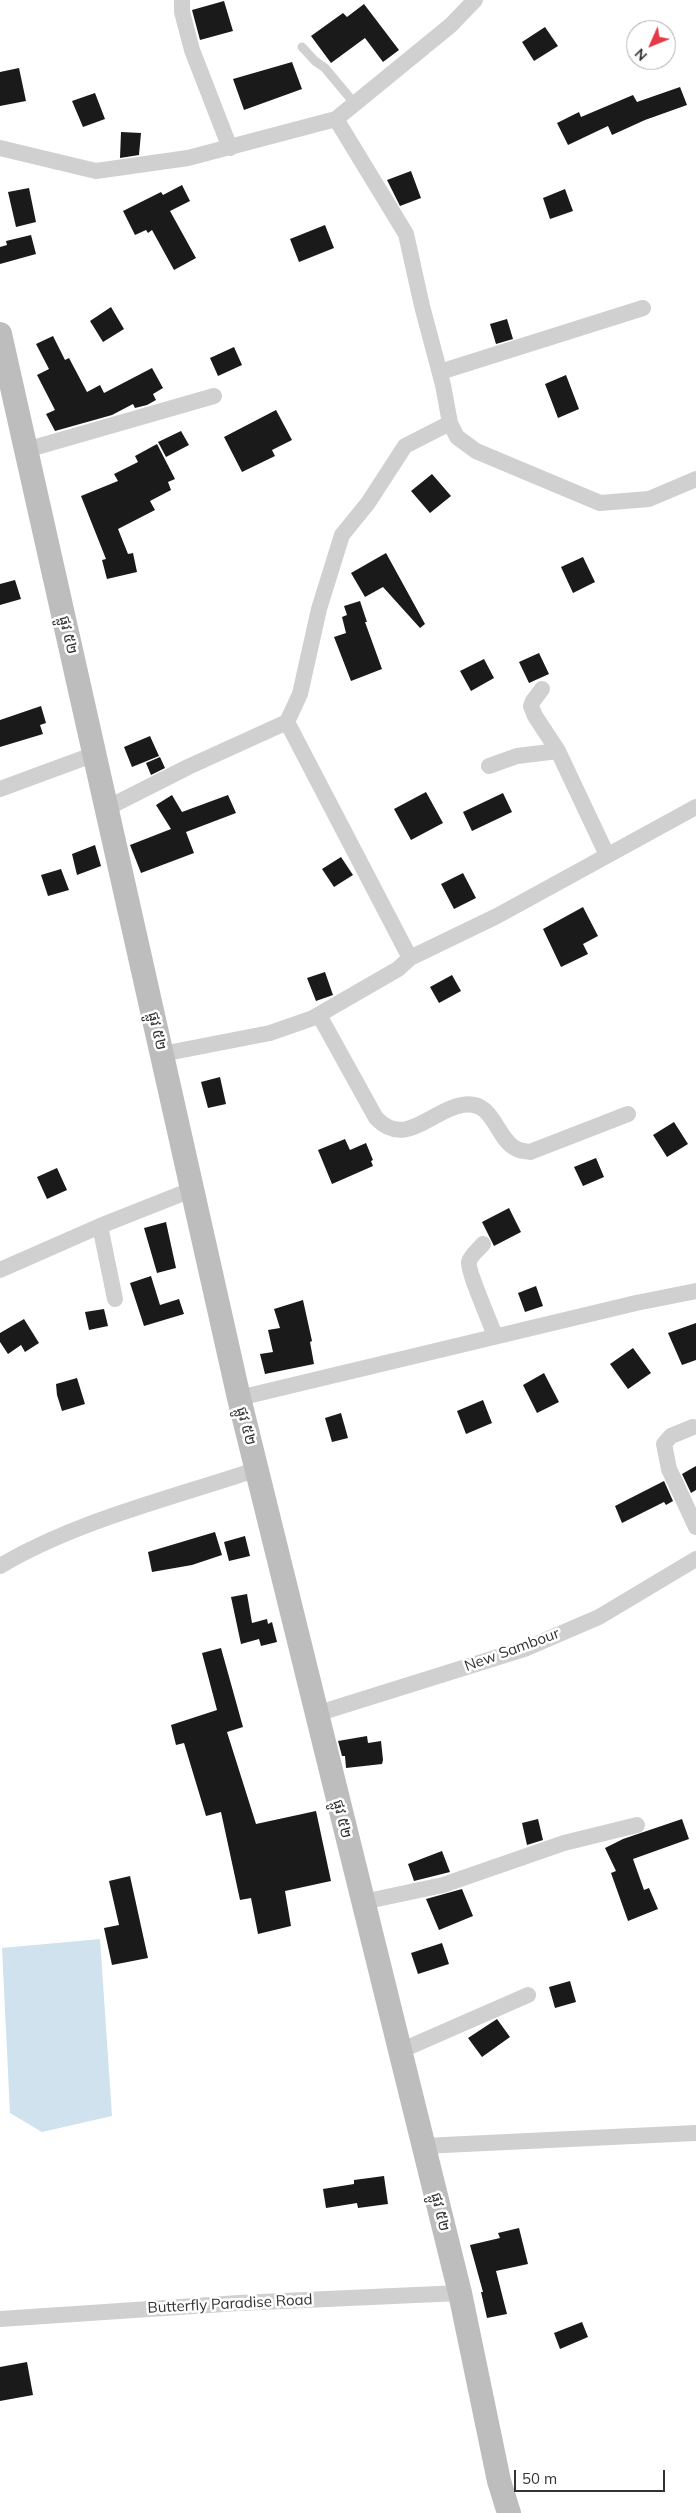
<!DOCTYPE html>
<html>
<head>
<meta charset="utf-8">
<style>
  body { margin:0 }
  #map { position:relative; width:696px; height:2513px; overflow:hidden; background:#fff; font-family:Mulish,sans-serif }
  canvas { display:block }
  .north { position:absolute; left:626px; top:20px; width:50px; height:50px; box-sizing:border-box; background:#fff; border:1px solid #adadad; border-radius:50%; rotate:226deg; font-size:14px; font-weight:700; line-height:20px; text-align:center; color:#333 }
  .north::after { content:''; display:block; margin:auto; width:18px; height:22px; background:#e63946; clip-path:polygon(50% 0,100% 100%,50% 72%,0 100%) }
  .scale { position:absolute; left:514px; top:2470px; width:151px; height:22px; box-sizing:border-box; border:2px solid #333; border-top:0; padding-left:6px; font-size:15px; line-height:18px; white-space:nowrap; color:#333; -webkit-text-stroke:4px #fff; paint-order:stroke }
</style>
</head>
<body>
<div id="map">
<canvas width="696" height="2513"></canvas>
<div class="north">N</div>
<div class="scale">50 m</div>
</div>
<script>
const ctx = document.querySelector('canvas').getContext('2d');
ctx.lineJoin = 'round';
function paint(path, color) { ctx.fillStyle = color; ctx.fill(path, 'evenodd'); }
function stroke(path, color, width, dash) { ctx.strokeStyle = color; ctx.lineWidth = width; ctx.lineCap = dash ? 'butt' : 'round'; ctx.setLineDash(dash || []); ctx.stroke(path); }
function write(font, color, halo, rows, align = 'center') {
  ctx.font = font + ' Mulish,"Noto Sans Khmer",sans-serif'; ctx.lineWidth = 5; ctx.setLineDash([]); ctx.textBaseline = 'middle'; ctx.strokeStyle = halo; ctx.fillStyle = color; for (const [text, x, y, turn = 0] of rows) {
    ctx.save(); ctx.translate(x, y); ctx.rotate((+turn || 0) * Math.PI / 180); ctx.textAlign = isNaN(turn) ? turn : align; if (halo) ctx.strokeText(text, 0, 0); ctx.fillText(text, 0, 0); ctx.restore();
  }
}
const water = new Path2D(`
  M 100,1939 L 112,2116 L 42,2132 L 10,2113 L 2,1948 Z`);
const building = new Path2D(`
  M 224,1 L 233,31 L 200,40 L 192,10 Z
  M 364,4 L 399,50 L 383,62 L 365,38 L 331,63 L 311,36 L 343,13 L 347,17 Z
  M 545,27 L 558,46 L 534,61 L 522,42 Z
  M 292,62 L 302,89 L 244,110 L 233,79 Z
  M 19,68 L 26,101 L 0,106 L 0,72 Z
  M 680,87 L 687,105 L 645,120 L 612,135 L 608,126 L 568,145 L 557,123 L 579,112 L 581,117 L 633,95 L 637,102 Z
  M 95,93 L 105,119 L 83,127 L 72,101 Z
  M 121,132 L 141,133 L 139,155 L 120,158 Z
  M 411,171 L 421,198 L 400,206 L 387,180 Z
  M 182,185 L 190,201 L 170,211 L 196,258 L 174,270 L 152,230 L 148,233 L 146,230 L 135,235 L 123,211 L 161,192 L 163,195 Z
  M 29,188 L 36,222 L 16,227 L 8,192 Z
  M 565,189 L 573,211 L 550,219 L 543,198 Z
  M 325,225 L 334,248 L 299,262 L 290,239 Z
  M 31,235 L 36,254 L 0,264 L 0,247 L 7,245 L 6,241 Z
  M 111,307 L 124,329 L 103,342 L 90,321 Z
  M 507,319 L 513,339 L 496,344 L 490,324 Z
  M 53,336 L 65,360 L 69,358 L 87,392 L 100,385 L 104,393 L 152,368 L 163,388 L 153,394 L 156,400 L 147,405 L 135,408 L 133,404 L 112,415 L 55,431 L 46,414 L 55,410 L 37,375 L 49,369 L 36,344 Z
  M 234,347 L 242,365 L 218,376 L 210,358 Z
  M 566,375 L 579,409 L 558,418 L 545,384 Z
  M 276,410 L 292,440 L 272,450 L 275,456 L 242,472 L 224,437 Z
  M 181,431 L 189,445 L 166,457 L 158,442 Z
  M 157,444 L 175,479 L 168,482 L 171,490 L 150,501 L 155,510 L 118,529 L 128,554 L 133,553 L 137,572 L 107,579 L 102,560 L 106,559 L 81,496 L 118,481 L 114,474 L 138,462 L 135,456 Z
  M 432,474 L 451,496 L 430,513 L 411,491 Z
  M 386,553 L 425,624 L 420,628 L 383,587 L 365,597 L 351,573 Z
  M 583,557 L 595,582 L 573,593 L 561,567 Z
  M 15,580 L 21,599 L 0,605 L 0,584 Z
  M 360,601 L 367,622 L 365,622 L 382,669 L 351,681 L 334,637 L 346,633 L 342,617 L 347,615 L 344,606 Z
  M 539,653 L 549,674 L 529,683 L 519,662 Z
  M 484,659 L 494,678 L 471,691 L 460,671 Z
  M 41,706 L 46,723 L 40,725 L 43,734 L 0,747 L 0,720 Z
  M 150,736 L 159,756 L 132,767 L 124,747 Z
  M 160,757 L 165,768 L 151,775 L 146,763 Z
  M 426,792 L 443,823 L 411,840 L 394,809 Z
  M 503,793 L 512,812 L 472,831 L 463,812 Z
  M 172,795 L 182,812 L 228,795 L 236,813 L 186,832 L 194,853 L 141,873 L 130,845 L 171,829 L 156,805 Z
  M 95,845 L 101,866 L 77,875 L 72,854 Z
  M 341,857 L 353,875 L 334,887 L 322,869 Z
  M 61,869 L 69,890 L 48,896 L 41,875 Z
  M 463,873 L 476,898 L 454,909 L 441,884 Z
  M 583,907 L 598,936 L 583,944 L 588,954 L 561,967 L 543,929 Z
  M 325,972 L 333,995 L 316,1001 L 307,978 Z
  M 452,975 L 461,991 L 439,1003 L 430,987 Z
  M 220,1077 L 226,1104 L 208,1108 L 201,1082 Z
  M 674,1122 L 688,1144 L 667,1157 L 653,1135 Z
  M 345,1139 L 350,1150 L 366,1143 L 373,1160 L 371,1161 L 373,1166 L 332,1184 L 318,1150 Z
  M 596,1158 L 604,1177 L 583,1186 L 574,1167 Z
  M 57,1168 L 67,1190 L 47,1199 L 37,1177 Z
  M 509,1208 L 521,1232 L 494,1246 L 482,1222 Z
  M 166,1222 L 176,1268 L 157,1273 L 144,1228 Z
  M 151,1276 L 160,1305 L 179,1299 L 184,1314 L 144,1326 L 130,1283 Z
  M 536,1286 L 543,1306 L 525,1312 L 518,1293 Z
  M 303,1300 L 312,1341 L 310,1342 L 314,1364 L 265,1374 L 260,1354 L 273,1352 L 268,1330 L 280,1328 L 274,1309 Z
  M 104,1309 L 108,1326 L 89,1330 L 85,1312 Z
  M 24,1319 L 39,1343 L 25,1352 L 21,1345 L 8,1354 L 0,1342 L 0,1333 Z
  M 696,1323 L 696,1360 L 682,1365 L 668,1333 Z
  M 633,1348 L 651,1373 L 628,1389 L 610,1364 Z
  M 544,1373 L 559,1402 L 537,1413 L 523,1385 Z
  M 77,1378 L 85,1404 L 62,1411 L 57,1395 L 56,1384 Z
  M 483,1400 L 492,1423 L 466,1434 L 457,1411 Z
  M 341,1413 L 348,1438 L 332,1442 L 325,1418 Z
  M 696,1466 L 696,1490 L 691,1493 L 682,1474 Z
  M 664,1481 L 673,1501 L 666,1505 L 664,1502 L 622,1523 L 615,1506 Z
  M 215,1532 L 222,1555 L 192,1565 L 152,1572 L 148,1552 Z
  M 245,1536 L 250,1556 L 229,1561 L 224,1542 Z
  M 247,1594 L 252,1623 L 267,1619 L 268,1624 L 272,1622 L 277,1642 L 261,1646 L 259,1639 L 241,1644 L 231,1597 Z
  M 221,1648 L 243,1727 L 227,1732 L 256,1824 L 316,1811 L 331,1881 L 285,1891 L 291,1926 L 258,1934 L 251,1898 L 240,1900 L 221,1812 L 206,1816 L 184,1743 L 176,1745 L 171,1725 L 217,1710 L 202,1653 Z
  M 367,1736 L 368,1743 L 381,1741 L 383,1760 L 382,1764 L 346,1768 L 345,1756 L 342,1756 L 338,1741 Z
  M 538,1819 L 543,1840 L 527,1845 L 522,1823 Z
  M 682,1819 L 689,1839 L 633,1859 L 644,1890 L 649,1888 L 658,1909 L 628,1921 L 611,1873 L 616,1871 L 605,1848 L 623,1839 Z
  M 442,1851 L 450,1872 L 414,1881 L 408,1864 Z
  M 130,1876 L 148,1958 L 112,1965 L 104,1928 L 119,1925 L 109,1881 Z
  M 462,1889 L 473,1916 L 439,1930 L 426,1899 Z
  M 442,1943 L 449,1964 L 418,1974 L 411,1953 Z
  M 570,1981 L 576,2002 L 555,2008 L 549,1987 Z
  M 497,2019 L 510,2037 L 482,2057 L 468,2038 Z
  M 384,2176 L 388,2204 L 358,2208 L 357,2203 L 326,2208 L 323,2189 L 354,2184 L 354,2180 Z
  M 519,2228 L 528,2264 L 496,2271 L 507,2314 L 487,2318 L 481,2292 L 483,2292 L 470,2245 L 500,2238 L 498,2233 Z
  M 582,2322 L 588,2337 L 560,2349 L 554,2333 Z
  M 27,2362 L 33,2395 L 0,2401 L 0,2367 Z`);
const lane = new Path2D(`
  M 302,47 L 315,61 L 325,68 L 355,104`);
const street = new Path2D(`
  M 182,0 L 182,12 L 192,50 L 230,148
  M 336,119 L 406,234 L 422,306 L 443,385 L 450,423 L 457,437 L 476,451 L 600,503 L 649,499 L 696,479
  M 0,148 L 96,171 L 188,158 L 336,119 L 451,25 L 475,0
  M 440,372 L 643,308
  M 26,450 L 214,396
  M 542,689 L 533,701 L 531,706 L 535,716 L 558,751 L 607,855
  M 287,722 L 410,958
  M 489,766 L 517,756 L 558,751
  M 0,789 L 95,754
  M 107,808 L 188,767 L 287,722 L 300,694 L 319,609 L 342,535 L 368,503 L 405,446 L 450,423
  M 319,1015 L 376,1118 C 406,1149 431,1110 462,1105 C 494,1099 495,1137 515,1148 C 519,1151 525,1151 530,1152 L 628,1114
  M 162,1054 L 270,1033 L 313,1018 L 398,969 L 410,958 L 497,916 L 696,807
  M 100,1226 L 115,1299
  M 483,1244 C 479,1249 470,1256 469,1262 C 467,1270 491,1324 495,1336
  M 0,1270 L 100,1226 L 191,1190
  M 239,1398 L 636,1303 L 696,1291
  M 693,1427 L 671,1436 L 664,1444 L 669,1469 L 696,1527
  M 0,1566 C 78,1520 172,1498 258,1469
  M 316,1714 L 527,1648 L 599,1617 L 696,1559
  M 363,1902 L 443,1885 L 564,1843 L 637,1825
  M 400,2051 L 528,1995
  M 423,2146 L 696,2133
  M 0,2319 L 239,2303 L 460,2293`);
const secondary = new Path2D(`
  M 0,334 L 239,1398 L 460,2293 L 499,2481 L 509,2513`);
const streetNames = [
  ["ផ្លូវ ៥២",68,635,77],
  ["ផ្លូវ ៥២",157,1031,77],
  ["ផ្លូវ ៥២",246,1426,75],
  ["New Sambour",512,1650,-20],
  ["ផ្លូវ ៥២",342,1819,76],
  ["ផ្លូវ ៥២",440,2212,76],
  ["Butterfly Paradise Road",230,2304,-3]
];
paint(water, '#cfe2ee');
paint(building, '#1a1a1a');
stroke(lane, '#d0d0d0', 9);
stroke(street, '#d0d0d0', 16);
stroke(secondary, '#bdbdbd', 24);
write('15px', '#333', '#fff', streetNames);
</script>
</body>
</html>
